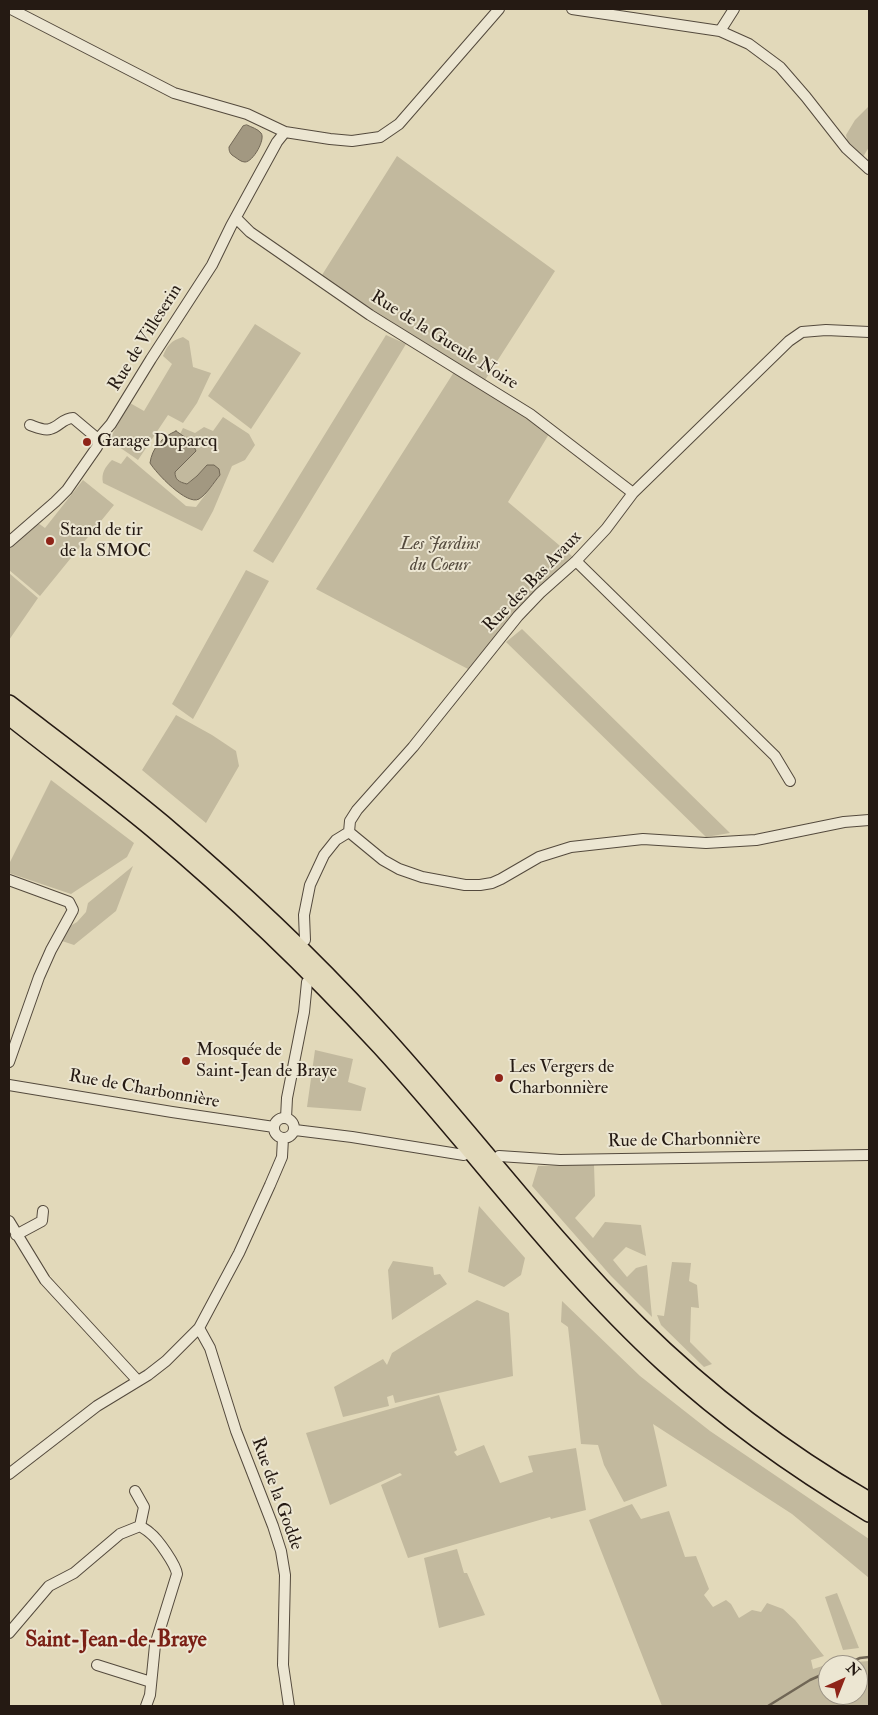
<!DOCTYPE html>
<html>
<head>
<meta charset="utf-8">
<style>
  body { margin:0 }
  #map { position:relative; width:878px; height:1715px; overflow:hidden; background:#e2d9ba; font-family:"IM FELL Double Pica",serif }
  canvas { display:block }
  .frame { position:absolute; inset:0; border:10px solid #251a13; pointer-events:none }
  .north { position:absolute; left:818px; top:1655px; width:50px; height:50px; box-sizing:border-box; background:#ece6d2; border:1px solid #9c9486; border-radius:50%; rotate:44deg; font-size:14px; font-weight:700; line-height:20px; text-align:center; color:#251a13 }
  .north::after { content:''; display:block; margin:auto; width:18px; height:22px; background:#8f2418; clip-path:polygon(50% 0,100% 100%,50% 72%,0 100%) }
</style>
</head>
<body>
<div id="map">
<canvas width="878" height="1715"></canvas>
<div class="frame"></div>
<div class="north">N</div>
</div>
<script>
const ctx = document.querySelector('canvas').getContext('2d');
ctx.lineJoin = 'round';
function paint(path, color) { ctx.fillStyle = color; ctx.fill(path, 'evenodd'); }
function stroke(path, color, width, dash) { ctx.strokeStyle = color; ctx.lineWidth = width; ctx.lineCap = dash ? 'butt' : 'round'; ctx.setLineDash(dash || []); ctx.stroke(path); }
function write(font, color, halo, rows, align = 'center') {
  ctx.font = font + ' "IM FELL Double Pica",serif'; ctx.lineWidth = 4; ctx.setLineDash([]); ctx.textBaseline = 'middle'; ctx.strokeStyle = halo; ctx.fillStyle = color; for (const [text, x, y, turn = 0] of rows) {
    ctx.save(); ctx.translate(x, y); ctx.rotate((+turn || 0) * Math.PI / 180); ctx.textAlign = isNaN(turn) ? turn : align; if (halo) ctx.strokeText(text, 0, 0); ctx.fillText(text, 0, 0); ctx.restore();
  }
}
const green = new Path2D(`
  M 869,106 L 869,147 L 863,157 L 848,144 L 846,135 L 855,120 Z
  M 397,156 L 555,271 L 485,380 L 346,293 L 322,275 Z
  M 255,324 L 301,353 L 251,429 L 208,396 Z
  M 386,335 L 406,344 L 273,563 L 253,551 Z
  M 183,337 L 189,341 L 193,367 L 211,373 L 197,403 L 183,423 L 168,415 L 138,460 L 109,440 L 130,403 L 144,411 L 172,364 L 163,356 C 167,345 171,341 183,337 Z
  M 454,372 L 527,418 L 549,434 L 508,502 L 572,556 L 526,599 L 468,669 L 316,589 Z
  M 223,417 L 249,434 L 255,445 L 245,460 L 232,466 L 213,511 L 202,531 L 103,483 C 101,473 105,467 112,460 L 121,464 L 127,456 L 186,506 L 196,507 L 220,475 L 207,465 L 197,476 L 186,484 C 179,482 176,480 175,472 L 196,451 L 192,442 L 180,434 L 183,428 L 195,433 L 204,427 L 213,431 Z
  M 83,480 L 114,505 L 40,596 L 9,570 L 9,548 L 23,533 L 38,523 L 45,528 Z
  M 246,570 L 269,581 L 193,719 L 172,704 Z
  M 9,573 L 38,598 L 9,640 Z
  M 522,629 L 730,833 L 706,837 L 506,642 Z
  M 176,715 L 212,735 L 236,751 L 239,766 L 206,823 L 142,770 Z
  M 51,780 L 134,843 L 127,857 L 71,894 L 9,873 L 9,864 Z
  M 133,866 L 116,911 L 74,945 L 62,941 L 67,928 L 77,922 L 86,912 L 88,903 Z
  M 315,1050 L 353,1059 L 348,1082 L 366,1088 L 361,1111 L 307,1107 Z
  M 594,1165 L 595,1196 L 575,1218 L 593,1238 L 605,1222 L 641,1225 L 646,1256 L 626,1247 L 613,1260 L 627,1277 L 636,1268 L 647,1265 L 652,1317 L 611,1276 L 532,1186 L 538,1166 Z
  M 479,1206 L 525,1258 L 521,1275 L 504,1287 L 468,1272 Z
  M 393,1261 L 433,1267 L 434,1275 L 440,1274 L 447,1284 L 392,1320 L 388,1270 Z
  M 672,1262 L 691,1263 L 689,1281 L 697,1285 L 699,1308 L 691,1307 L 690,1342 L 712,1364 L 704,1367 L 661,1325 L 657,1315 L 664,1316 Z
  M 477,1300 L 509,1313 L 513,1376 L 395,1403 L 393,1395 L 387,1397 L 389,1406 L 343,1417 L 334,1387 L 383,1359 L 387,1365 L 392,1353 Z
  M 562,1301 L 640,1376 L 710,1431 L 869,1539 L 869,1578 L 792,1514 L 653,1424 L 667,1486 L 624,1502 L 604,1465 L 598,1445 L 581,1444 L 568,1327 L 561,1322 Z
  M 439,1395 L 457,1450 L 454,1452 L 457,1456 L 484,1445 L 500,1483 L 533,1472 L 528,1456 L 576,1448 L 586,1510 L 551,1519 L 550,1517 L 408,1558 L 381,1485 L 402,1475 L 400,1473 L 330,1505 L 306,1433 Z
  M 632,1504 L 641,1519 L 669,1511 L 685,1557 L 696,1556 L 709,1589 L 704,1595 L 713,1607 L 726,1600 L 731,1604 L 739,1618 L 752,1610 L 761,1612 L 767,1603 L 783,1609 L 795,1620 L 824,1656 L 811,1660 L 813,1669 L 829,1664 L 869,1661 L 869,1706 L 662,1706 L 589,1520 ZM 828,1665 L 858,1665 L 858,1695 L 828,1695 Z
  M 457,1549 L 464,1573 L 467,1573 L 485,1615 L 439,1628 L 424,1558 Z
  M 837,1593 L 859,1648 L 843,1650 L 825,1597 Z`);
const water = new Path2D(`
  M 247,125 C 251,127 258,129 261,133 C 266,139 253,162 245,162 C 241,162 238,159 235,157 C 230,154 229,152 229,147 L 243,126 Z
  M 176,431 L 192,442 L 196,451 L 175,472 C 175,480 179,482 187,484 L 197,476 L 207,465 L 214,465 L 219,469 L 220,475 C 214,482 207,494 199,499 C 187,506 156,473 150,463 C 152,448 162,437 176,431 Z`);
const stream = new Path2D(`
  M 844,1665 L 860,1658 L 869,1657
  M 768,1706 L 810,1680 L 828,1672`);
const minor = new Path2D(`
  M 11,9 L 174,93 L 247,114 L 285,132 L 330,139 L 352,141 L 380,137 L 399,124 L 499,9
  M 572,9 L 720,31 L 749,44 L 780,67 L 806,97 L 846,148 L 869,169
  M 720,31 L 734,9
  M 236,218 L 250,232 L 370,315 L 530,414 L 633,493
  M 30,425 C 36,427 44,431 50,429 C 59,427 63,418 73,418 L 98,439
  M 9,542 L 55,502 L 67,490 L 97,447 L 98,439 L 111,424 L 151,359 L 212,265 L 231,226 L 277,142 L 285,132
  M 576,561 L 775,756 L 790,781
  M 349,832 L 350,821 L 357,810 L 413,747 L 518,616 L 540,593 L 576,561 L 606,529 L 633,493 L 789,341 L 802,332 L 826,330 L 869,332
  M 349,832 L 383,860 L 399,869 L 422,877 L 465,885 L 480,885 L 492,883 L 501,879 L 539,857 L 571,847 L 643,839 L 706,843 L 756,840 L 844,822 L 869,820
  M 9,880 L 69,902 L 73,910 L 51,950 L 39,977 L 9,1062
  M 305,940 L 304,915 L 310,885 L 324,855 L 336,840 L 349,832
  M 9,1085 L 172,1112 L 274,1127
  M274 1128a10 10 0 1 1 20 0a10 10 0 1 1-20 0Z
  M 286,1118 L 287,1098 L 304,1012 L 307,982
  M 295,1130 L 352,1137 L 464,1155
  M 499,1156 L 560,1160 L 869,1155
  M 9,1221 L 45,1280 L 138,1381
  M 16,1235 L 42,1221 L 43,1211
  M 199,1328 L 210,1348 L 236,1431 L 273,1526 L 281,1551 L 285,1575 L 283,1665 L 289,1706
  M 9,1474 L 97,1406 L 148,1375 L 166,1361 L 199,1328 L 239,1253 L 270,1185 L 282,1157 L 283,1138
  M 135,1491 L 144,1507 L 140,1526
  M 9,1633 L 49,1586 L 74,1573 L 120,1534 L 140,1526 C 143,1528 147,1530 150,1533 C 158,1539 176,1565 177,1574 L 155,1645 L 150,1695 L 146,1706
  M 97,1665 L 151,1682`);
const highway = new Path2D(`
  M 9,703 C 60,742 113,781 163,823 C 237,886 308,952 373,1023 C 464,1121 544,1231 639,1325 C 708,1393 786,1452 869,1500
  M 9,717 C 57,755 106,791 153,830 C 233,897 309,970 380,1047 C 476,1152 559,1268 664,1364 C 727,1422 796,1470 869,1514`);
const markers = [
  [87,442,5,"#8f2418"],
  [50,541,5,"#8f2418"],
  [186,1061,5,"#8f2418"],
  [499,1078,5,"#8f2418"]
];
const streetNames = [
  ["Rue de Villeserin",146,338,-58],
  ["Rue de la Gueule Noire",444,341,32],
  ["Rue des Bas Avaux",533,582,-46],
  ["Rue de Charbonnière",144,1090,10],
  ["Rue de Charbonnière",684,1141,-1],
  ["Rue de la Godde",276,1494,70]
];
const poiNames = [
  ["Garage Duparcq",97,442],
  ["Stand de tir",60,531],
  ["de la SMOC",60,552],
  ["Mosquée de",196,1051],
  ["Saint-Jean de Braye",196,1072],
  ["Les Vergers de",509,1068],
  ["Charbonnière",509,1089]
];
const parkNames = [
  ["Les Jardins",440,545],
  ["du Coeur",440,566]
];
const districtNames = [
  ["Saint-Jean-de-Braye",116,1641]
];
paint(green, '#c2b99e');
paint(water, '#a29881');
stroke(water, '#706655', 1);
stroke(stream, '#706655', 2.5);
stroke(minor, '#544a3d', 12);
stroke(highway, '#251a13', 18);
stroke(minor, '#ece6d2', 10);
stroke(highway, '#e2d9ba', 15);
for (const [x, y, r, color] of markers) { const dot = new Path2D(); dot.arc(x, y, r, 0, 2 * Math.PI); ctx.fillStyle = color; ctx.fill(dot); stroke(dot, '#ece6d2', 2); }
write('18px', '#251a13', '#ece6d2', streetNames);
write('18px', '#251a13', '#ece6d2', poiNames, 'left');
write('italic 18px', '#544a3d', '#ece6d2', parkNames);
write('bold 22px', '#7a1f14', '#ece6d2', districtNames);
</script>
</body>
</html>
